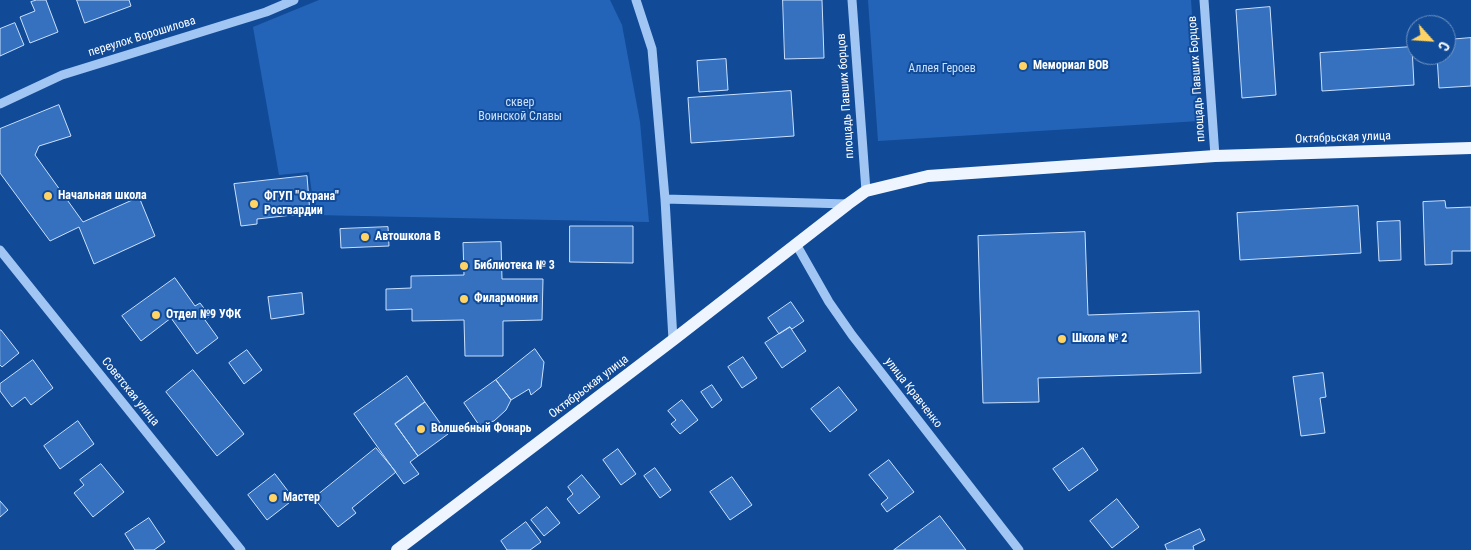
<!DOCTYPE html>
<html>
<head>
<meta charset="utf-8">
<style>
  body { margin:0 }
  #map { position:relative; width:1471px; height:550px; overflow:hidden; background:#114b98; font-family:"Roboto Condensed",sans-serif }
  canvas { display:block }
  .north { position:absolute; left:1406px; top:15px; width:50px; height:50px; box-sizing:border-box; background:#114b98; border:1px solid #7093c1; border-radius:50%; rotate:116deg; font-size:14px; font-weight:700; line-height:20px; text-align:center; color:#fff }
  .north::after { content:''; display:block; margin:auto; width:18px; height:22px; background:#ffd465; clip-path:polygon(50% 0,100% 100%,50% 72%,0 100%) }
</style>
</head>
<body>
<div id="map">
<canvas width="1471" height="550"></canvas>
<div class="north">С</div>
</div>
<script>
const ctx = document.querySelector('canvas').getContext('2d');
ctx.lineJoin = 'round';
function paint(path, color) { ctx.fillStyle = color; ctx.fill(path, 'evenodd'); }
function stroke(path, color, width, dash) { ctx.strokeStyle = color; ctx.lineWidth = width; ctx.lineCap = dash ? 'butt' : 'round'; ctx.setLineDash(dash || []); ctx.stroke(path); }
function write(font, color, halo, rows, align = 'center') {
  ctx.font = font + ' "Roboto Condensed",sans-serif'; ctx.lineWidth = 4; ctx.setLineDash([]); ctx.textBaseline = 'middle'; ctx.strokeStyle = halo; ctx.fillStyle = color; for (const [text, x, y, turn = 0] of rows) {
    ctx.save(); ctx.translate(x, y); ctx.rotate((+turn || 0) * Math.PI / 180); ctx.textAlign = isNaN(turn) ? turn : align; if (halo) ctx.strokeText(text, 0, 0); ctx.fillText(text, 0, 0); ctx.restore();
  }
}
const green = new Path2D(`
  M 319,0 L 610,0 L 622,25 L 640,122 L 649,222 L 315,215 L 309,172 L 279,175 L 253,27 Z
  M 868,0 L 1191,0 L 1199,121 L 878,141 Z`);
const building = new Path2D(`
  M 37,0 L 46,0 L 58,32 L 30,43 L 20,17 L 35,11 L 31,2 Z
  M 77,0 L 129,0 L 131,6 L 85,23 Z
  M 783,0 L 822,0 L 824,58 L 785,59 Z
  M 1270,7 L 1276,95 L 1242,98 L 1236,10 Z
  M 15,23 L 24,45 L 0,56 L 0,29 Z
  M 1471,38 L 1471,86 L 1439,88 L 1437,55 L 1446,55 L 1446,40 Z
  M 1412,47 L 1414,85 L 1322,91 L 1320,53 Z
  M 726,59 L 728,90 L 699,92 L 697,61 Z
  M 791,91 L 794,136 L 691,143 L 688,98 Z
  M 59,105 L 71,136 L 39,146 L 35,155 L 83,222 L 139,197 L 155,236 L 94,264 L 79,227 L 50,241 L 0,173 L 0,129 Z
  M 307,176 L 310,213 L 257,219 L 257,224 L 241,226 L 234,184 Z
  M 1445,201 L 1446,208 L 1471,207 L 1471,251 L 1452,251 L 1452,264 L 1425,265 L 1423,202 Z
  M 1358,206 L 1361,253 L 1240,260 L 1237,213 Z
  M 1400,221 L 1401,260 L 1379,261 L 1377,222 Z
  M 570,226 L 633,226 L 633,263 L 570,262 Z
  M 388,227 L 389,246 L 341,248 L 340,229 Z
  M 1085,232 L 1088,315 L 1199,311 L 1201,373 L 1038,378 L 1039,402 L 983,403 L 978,236 Z
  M 501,242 L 502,279 L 543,279 L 542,320 L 503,321 L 503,356 L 465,356 L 464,320 L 412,321 L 412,309 L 386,310 L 386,289 L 411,288 L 411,276 L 464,275 L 463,243 Z
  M 175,278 L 195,306 L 200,303 L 210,316 L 205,320 L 218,338 L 197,354 L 171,318 L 141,341 L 122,316 Z
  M 302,293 L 304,314 L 271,319 L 268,297 Z
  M 791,302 L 804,321 L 792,329 L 790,327 L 779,334 L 768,318 Z
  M 790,327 L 806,351 L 782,368 L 765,343 Z
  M 0,330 L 1,330 L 19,353 L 2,367 L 0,365 Z
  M 535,349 L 544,362 L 541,387 L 531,395 L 529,389 L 511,400 L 496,380 Z
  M 247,350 L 262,370 L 244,384 L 229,363 Z
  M 743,357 L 757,378 L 742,388 L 728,367 Z
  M 33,360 L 53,388 L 31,405 L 25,397 L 12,407 L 0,391 L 0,384 Z
  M 193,370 L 244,434 L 217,456 L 166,392 Z
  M 1323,373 L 1326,397 L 1320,398 L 1325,433 L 1301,436 L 1293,377 Z
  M 407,376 L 425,402 L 395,424 L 418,456 L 410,462 L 419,474 L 404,484 L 354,414 Z
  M 496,380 L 511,400 L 506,410 L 494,421 L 479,425 L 464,403 Z
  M 712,385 L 722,400 L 712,408 L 701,392 Z
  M 839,387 L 857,410 L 830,432 L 811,409 Z
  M 682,400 L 698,420 L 680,434 L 671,424 L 676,420 L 668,411 Z
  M 425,402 L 448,434 L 418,456 L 395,424 Z
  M 78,421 L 94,444 L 60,469 L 44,446 Z
  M 376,448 L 396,472 L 352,508 L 356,513 L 338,527 L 314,498 Z
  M 1083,448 L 1098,470 L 1069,491 L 1053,469 Z
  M 618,449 L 636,474 L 621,485 L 603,460 Z
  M 889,460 L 914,492 L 887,512 L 881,504 L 888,498 L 869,475 Z
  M 101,464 L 124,492 L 93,517 L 74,493 L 84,485 L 80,480 Z
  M 655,468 L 671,490 L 660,498 L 644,476 Z
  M 275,474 L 294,499 L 267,520 L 248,495 Z
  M 582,475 L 600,497 L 579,514 L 567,499 L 573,494 L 568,487 Z
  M 732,477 L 752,505 L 730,520 L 710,492 Z
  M 1117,499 L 1139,527 L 1112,548 L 1090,521 Z
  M 0,501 L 8,510 L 0,517 Z
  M 547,507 L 560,523 L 544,536 L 531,520 Z
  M 940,516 L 966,550 L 894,550 Z
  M 149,518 L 165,542 L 154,550 L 135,550 L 125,534 Z
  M 526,522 L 541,542 L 530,550 L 507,550 L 501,541 Z
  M 1200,529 L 1205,540 L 1193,546 L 1194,550 L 1167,550 L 1165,545 Z`);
const minor = new Path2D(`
  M 636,0 L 652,49 L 665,199 L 673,340
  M 852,0 L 866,191
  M 1204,0 L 1215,156
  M 0,104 L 62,75 L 266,12 L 294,0
  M 665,199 L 848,204
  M 796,244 L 829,302 L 852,335 L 1019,550
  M 0,250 L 241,550`);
const major = new Path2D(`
  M 397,550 L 673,340 L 848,204 L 866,191 L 928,176 L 1215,156 L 1471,148`);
const markers = [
  [1023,66,5,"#ffd465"],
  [48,196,5,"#ffd465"],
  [254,204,5,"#ffd465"],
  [365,237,5,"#ffd465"],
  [464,266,5,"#ffd465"],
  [464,299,5,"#ffd465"],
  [156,315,5,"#ffd465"],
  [1062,339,5,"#ffd465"],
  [421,429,5,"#ffd465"],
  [273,498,5,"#ffd465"]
];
const streetNames = [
  ["переулок Ворошилова",142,37,-17],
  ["площадь Павших Борцов",1197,79,-94],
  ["площадь Павших борцов",846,96,-94],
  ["Октябрьская улица",1343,138,-2],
  ["Октябрьская улица",589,387,-37],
  ["Советская улица",130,392,51],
  ["улица Кравченко",913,393,52]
];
const poiNames = [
  ["Мемориал ВОВ",1033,66],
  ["Начальная школа",58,196],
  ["ФГУП \"Охрана\"",264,197],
  ["Росгвардии",264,211],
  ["Автошкола В",375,237],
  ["Библиотека № 3",474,266],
  ["Филармония",474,299],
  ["Отдел №9 УФК",166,315],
  ["Школа № 2",1072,339],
  ["Волшебный Фонарь",431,429],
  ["Мастер",283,498]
];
const parkNames = [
  ["Аллея Героев",942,69],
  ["сквер",520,103],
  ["Воинской Славы",520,117]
];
paint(green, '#2464b8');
paint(building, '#3571be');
stroke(building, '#cae1fe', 1);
stroke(minor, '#a2c6f4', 9);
stroke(major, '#eff5ff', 12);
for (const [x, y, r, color] of markers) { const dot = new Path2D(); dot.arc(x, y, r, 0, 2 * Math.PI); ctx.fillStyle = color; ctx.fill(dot); stroke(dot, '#114b98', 2); }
write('12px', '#fff', '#114b98', streetNames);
write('bold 12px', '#fff', '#114b98', poiNames, 'left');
write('12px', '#cae1fe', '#114b98', parkNames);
</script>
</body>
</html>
